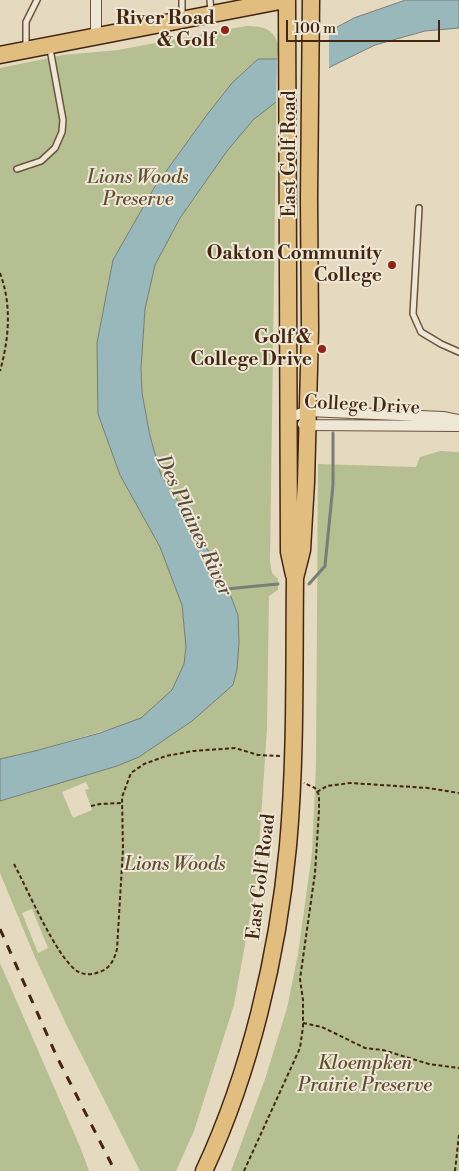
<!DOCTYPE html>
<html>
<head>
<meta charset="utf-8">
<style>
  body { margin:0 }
  #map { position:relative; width:459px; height:1171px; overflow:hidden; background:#e5dabf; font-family:"Libre Bodoni",serif }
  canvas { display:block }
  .scale { position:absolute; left:286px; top:20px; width:154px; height:22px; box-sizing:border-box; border:2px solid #422611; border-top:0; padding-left:6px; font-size:15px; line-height:18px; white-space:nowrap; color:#422611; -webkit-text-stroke:4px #eee7d5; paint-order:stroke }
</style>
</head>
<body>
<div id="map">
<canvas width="459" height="1171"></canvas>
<div class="scale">100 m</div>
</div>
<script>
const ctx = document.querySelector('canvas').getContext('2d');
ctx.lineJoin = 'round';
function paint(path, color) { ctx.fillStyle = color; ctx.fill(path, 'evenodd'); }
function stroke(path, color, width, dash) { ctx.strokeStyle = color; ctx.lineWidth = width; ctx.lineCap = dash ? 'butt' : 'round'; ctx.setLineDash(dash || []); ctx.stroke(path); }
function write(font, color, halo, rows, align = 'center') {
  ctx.font = font + ' "Libre Bodoni",serif'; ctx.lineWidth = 4; ctx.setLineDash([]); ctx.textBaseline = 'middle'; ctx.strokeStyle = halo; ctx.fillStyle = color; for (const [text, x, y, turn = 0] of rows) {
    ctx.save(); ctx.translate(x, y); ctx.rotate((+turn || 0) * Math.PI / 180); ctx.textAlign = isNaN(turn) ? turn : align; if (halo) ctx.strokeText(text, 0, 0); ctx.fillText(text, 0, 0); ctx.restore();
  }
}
const green = new Path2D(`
  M 246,26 C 268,26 277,31 280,54 L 277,56 L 277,59 L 270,562 L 272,573 L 278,579 L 278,590 L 269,596 L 267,728 L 257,878 L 234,1005 L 194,1131 L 176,1171 L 140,1171 L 66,1024 L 34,955 L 0,873 L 0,801 L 47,787 L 120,726 L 35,751 L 0,759 L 0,68 L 63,55 L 118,50 ZM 86,782 L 89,789 L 85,790 L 92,810 L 73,818 L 62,792 ZM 32,909 L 48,948 L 38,953 L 22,913 Z
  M 440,451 L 459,452 L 459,1171 L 231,1171 L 265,1079 L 287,1008 L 298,954 L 312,853 L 316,764 L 318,464 L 416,467 L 420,457 Z
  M 0,963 L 81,1149 L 89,1171 L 0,1171 Z`);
const water = new Path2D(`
  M 406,0 L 459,0 L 459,28 L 425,31 L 375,45 L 332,66 L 276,102 L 253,120 L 227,151 L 180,218 L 155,265 L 145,309 L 141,368 L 142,393 L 150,436 L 161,475 L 180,504 L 185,517 L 210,553 L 228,589 L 238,615 L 239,643 L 237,669 L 233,685 L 192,721 L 139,757 L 117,766 L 0,801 L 0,759 L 35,751 L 100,733 L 141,718 L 172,690 L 184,664 L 186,647 L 182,605 L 160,547 L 120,475 L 98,414 L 97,343 L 113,260 L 154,188 L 206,116 L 232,83 L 258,59 L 277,59 L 354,18 Z`);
const pier = new Path2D(`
  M 329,29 L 329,71 L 276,105 L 277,56 Z`);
const stream = new Path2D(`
  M 309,584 L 325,566 L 333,485 L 333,433
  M 226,589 L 278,584`);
const path = new Path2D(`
  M 0,273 C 12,305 9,339 0,371
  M 317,792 L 327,786 L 350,783 L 428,788 L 459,793
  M 91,806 L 100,804 L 122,803
  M 14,864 C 27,888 56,957 77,971 C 83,975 92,975 99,972 C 110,969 114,960 117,949 L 123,849 L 122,797 L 131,773 L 144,764 L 166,756 L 193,751 L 235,748 L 258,755 L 280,756
  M 303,1023 L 322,1027 L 365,1048 L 383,1050 L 429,1064 L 459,1068
  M 244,1171 L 300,1048 L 303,1027 L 303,1000 L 300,979 L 315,873 L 319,811 L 319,795 L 315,788 L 304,783
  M 455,1171 L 459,1135`);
const service = new Path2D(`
  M 182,0 L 182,18
  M 210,0 L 211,12
  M 26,47 L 26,22 L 37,0
  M 17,169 L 41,161 L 55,148 L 62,132 L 63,120 L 50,49
  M 419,208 L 413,314 L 421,332 L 441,344 L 459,352`);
const minor = new Path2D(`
  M 96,36 L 96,0
  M 288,418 L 308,411 L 443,417 L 459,420
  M 303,424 L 307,425 L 459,426`);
const primary = new Path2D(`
  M 287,0 L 289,552 L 294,575
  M 0,55 L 285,0
  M 204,1171 C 250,1073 278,954 288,846 C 296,757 294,667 295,578 L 302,550 L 306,482 L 310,330 L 309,198 L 311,0`);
const rail = new Path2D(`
  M 0,929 L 57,1057 L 115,1171`);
const markers = [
  [225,30,5,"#8f2418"],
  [392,265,5,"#8f2418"],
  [322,349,5,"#8f2418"]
];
const poiNames = [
  ["River Road",215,19],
  ["& Golf",215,41],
  ["Oakton Community",382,254],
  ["College",382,276],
  ["Golf &",312,338],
  ["College Drive",312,360]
];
const streetNames = [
  ["East Golf Road",290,154,-90],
  ["College Drive",362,406,3],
  ["East Golf Road",262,877,-83]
];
const parkNames = [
  ["Lions Woods",138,178],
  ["Preserve",138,200],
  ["Lions Woods",175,865],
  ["Kloempken",365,1064],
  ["Prairie Preserve",365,1086]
];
const waterNames = [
  ["Des Plaines River",193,526,65]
];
paint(green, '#b6bf91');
paint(water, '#99b8bb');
stroke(water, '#767e77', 1);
paint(pier, '#e5dabf');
stroke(stream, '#767e77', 3);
stroke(service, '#6b533c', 8);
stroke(minor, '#6b533c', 12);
stroke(primary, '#422611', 19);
stroke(path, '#422611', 2, [4, 2.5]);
stroke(service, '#eee7d5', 5);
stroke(minor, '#eee7d5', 10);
stroke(primary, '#e2bd80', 16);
stroke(rail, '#422611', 3, [9, 9]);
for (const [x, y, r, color] of markers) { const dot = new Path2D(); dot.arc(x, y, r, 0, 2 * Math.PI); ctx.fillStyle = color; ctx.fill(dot); stroke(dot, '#eee7d5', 2); }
write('bold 19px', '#422611', '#eee7d5', poiNames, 'right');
write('19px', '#422611', '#eee7d5', streetNames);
write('italic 19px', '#5f4c31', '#eee7d5', parkNames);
write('italic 20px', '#584a3c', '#eee7d5', waterNames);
</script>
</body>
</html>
